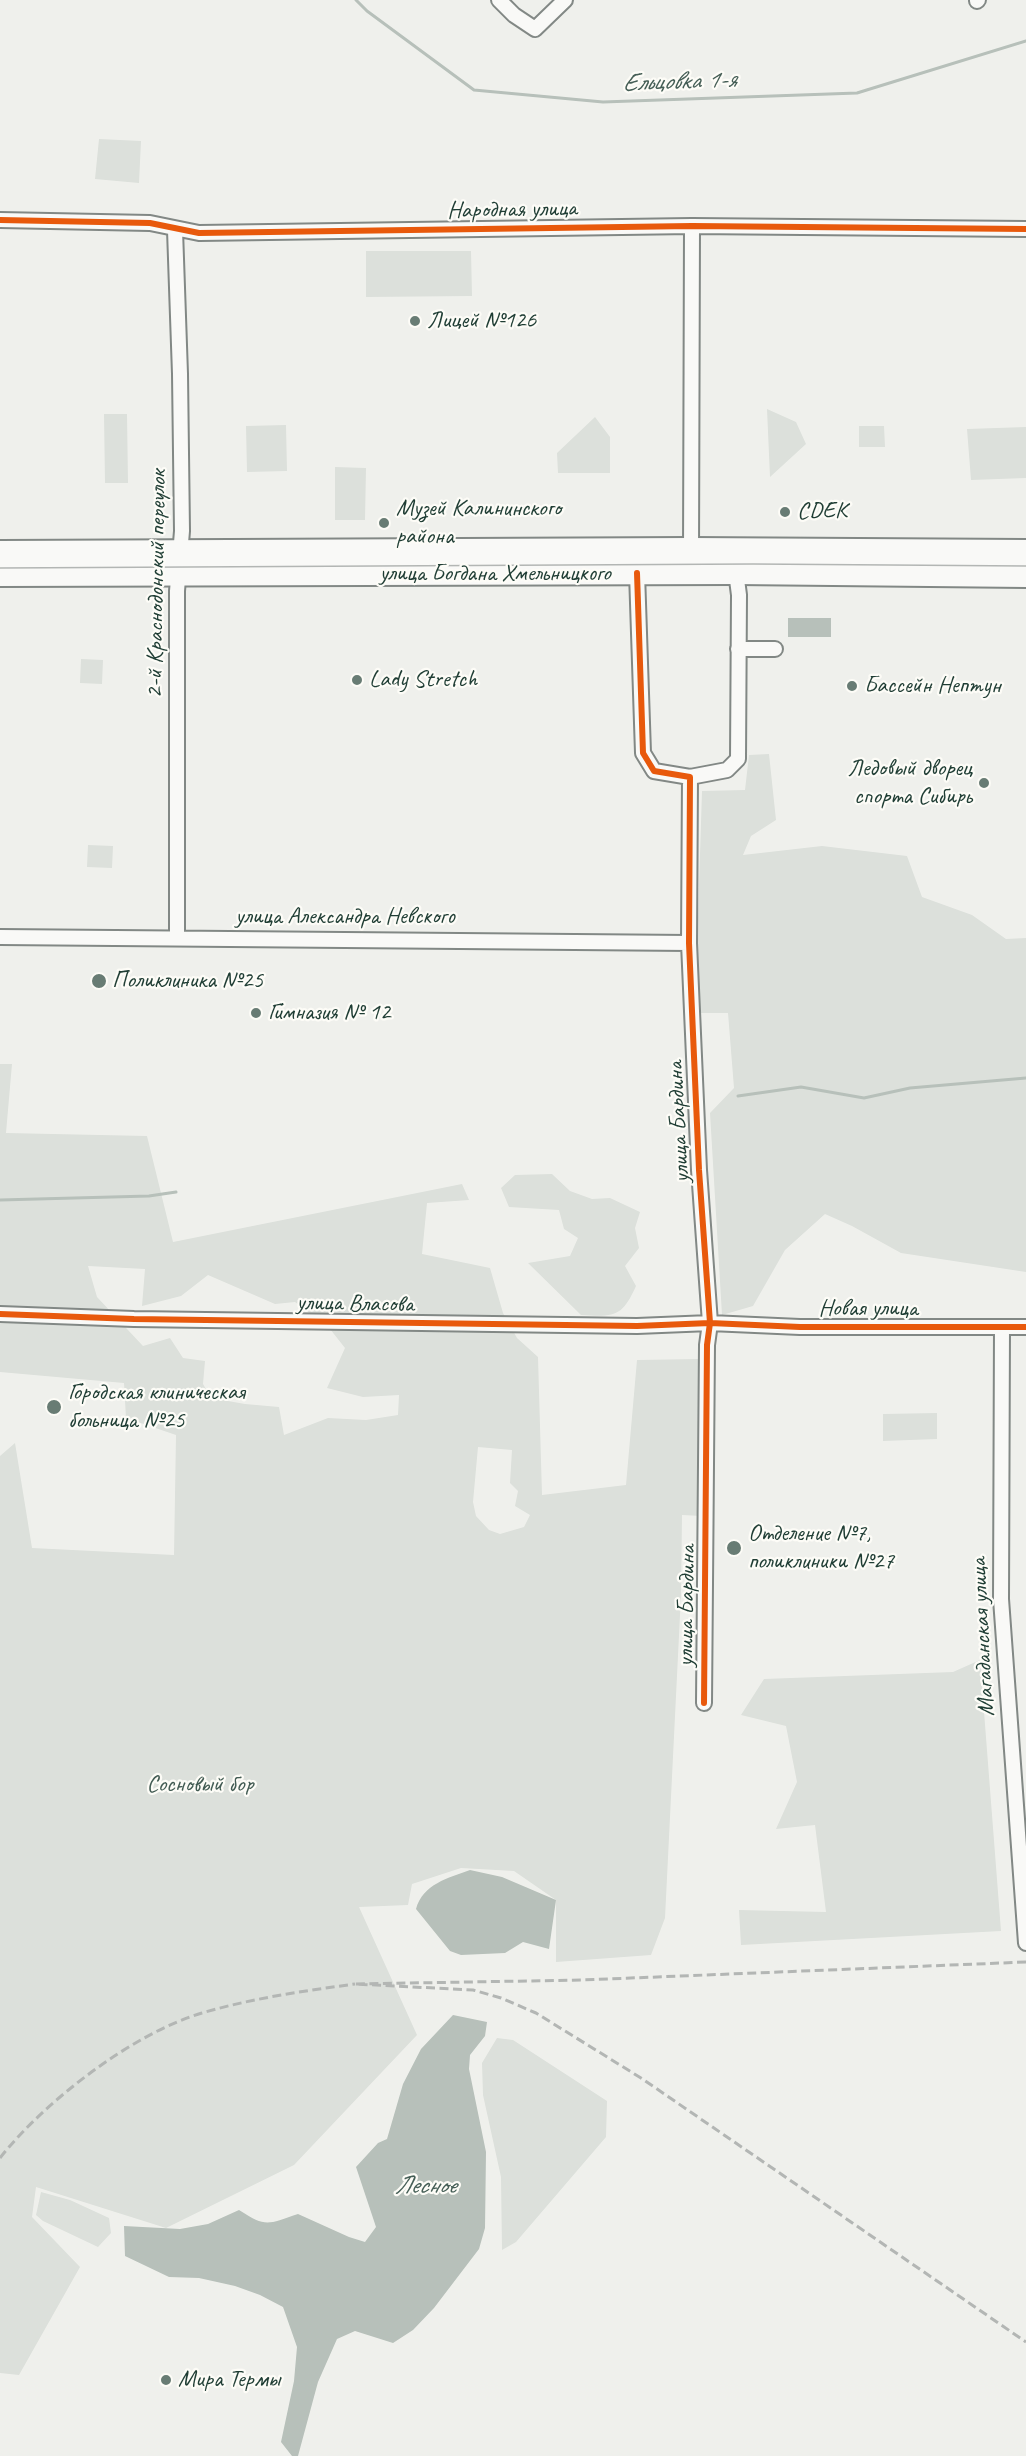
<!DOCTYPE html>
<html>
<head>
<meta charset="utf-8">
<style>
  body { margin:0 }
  canvas { display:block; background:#eff0ec }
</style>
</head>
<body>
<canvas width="1026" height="2456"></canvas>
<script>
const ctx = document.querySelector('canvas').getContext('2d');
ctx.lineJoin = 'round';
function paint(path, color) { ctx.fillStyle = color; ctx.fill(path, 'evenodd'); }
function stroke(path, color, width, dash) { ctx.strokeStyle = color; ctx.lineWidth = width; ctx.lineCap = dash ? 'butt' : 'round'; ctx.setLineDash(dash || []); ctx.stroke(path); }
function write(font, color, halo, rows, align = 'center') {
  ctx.font = font + ' Caveat,sans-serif'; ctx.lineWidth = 4.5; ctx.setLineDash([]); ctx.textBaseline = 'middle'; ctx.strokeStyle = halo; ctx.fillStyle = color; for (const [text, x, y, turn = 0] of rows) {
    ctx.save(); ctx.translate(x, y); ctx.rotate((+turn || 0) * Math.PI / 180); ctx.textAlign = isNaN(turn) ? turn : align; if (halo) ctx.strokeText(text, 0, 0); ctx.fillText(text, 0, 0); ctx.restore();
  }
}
const green = new Path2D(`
  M 99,139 L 141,141 L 139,183 L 95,179 Z
  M 366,251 L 471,251 L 472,296 L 366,297 Z
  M 767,409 L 796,422 L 806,444 L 770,477 Z
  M 104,414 L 127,414 L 128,483 L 105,483 Z
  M 595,417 L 610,437 L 610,473 L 558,473 L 557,453 Z
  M 286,425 L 287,471 L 247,472 L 246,426 Z
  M 859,426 L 884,426 L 885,447 L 859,447 Z
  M 1026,427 L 1026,478 L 971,480 L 967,429 Z
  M 335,467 L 366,468 L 365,520 L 335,520 Z
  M 81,659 L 103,660 L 102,684 L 80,683 Z
  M 769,754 L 776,820 L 751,836 L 743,855 L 822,846 L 907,856 L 922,897 L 972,915 L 1006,939 L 1026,938 L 1026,1272 L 901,1253 L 852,1226 L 825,1214 L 785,1250 L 753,1306 L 722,1315 L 710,1113 L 734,1088 L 728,1013 L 695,1013 L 702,791 L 745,790 L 749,755 Z
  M 88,845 L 113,846 L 112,868 L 87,867 Z
  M 0,1064 L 12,1064 L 6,1133 L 147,1136 L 173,1242 L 462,1184 L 469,1200 L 427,1203 L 422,1254 L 490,1268 L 503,1313 L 517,1338 L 538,1357 L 542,1495 L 626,1485 L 637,1360 L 700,1359 L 702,1516 L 682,1515 L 681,1595 L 665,1918 L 651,1955 L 556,1962 L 556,1900 L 514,1871 L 461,1868 L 412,1884 L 408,1905 L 359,1907 L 417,2035 L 294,2165 L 166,2228 L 36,2187 L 32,2217 L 80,2267 L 19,2375 L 0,2373 L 0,1456 L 15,1443 L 32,1548 L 174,1555 L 176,1435 L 126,1418 L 124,1383 L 0,1372 ZM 88,1266 L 145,1269 L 142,1306 L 181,1296 L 208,1275 L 275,1304 L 295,1302 L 330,1329 L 345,1348 L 327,1388 L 363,1397 L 399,1395 L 398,1415 L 366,1420 L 328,1418 L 284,1435 L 279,1407 L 245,1404 L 211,1398 L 203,1384 L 205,1361 L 183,1358 L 170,1338 L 143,1346 L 97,1297 ZM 478,1447 L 512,1450 L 510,1483 L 518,1491 L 515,1506 L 530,1515 L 524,1527 L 500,1534 L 489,1530 L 476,1516 L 473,1502 Z
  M 552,1174 L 570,1191 L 592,1199 L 610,1198 L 640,1212 L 635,1228 L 639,1248 L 625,1266 L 636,1286 C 622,1317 615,1317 581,1315 L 528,1263 L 570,1256 L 578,1238 L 564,1229 L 559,1210 L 509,1207 L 501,1188 L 515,1175 Z
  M 937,1413 L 937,1439 L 883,1441 L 883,1414 Z
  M 980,1660 L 1001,1931 L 741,1945 L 739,1910 L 826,1912 L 815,1825 L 776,1829 L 797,1782 L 786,1726 L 741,1715 L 764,1679 L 953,1672 Z
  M 497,2038 L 513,2040 L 607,2101 L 606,2137 L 516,2242 L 502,2250 L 501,2177 L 483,2095 L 482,2063 Z
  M 41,2192 L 70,2200 L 109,2218 L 111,2233 L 98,2247 L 43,2221 L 36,2215 Z`);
const water = new Path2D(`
  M 788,618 L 831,618 L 831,637 L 788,637 Z
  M 470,1870 L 502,1877 L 556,1900 L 549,1949 L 523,1942 L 505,1953 L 461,1955 L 450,1951 L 416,1909 C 423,1884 448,1878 470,1870 Z
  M 453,2015 L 487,2022 L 485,2036 L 470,2055 L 469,2069 L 486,2152 L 485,2228 L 479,2249 L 434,2308 L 413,2330 L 393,2343 L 355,2331 L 337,2339 L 318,2382 L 298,2456 L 292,2456 L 281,2442 L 294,2381 L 297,2347 L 283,2307 L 260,2295 L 235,2286 L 199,2278 L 169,2277 L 125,2256 L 124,2226 L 180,2229 L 208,2224 L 239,2210 C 267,2228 267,2224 298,2214 L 349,2237 L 365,2242 L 376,2227 L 356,2167 L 378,2143 L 387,2139 L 403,2084 L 421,2049 Z`);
const stream = new Path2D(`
  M 356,0 L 367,11 L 474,90 L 603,102 L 857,93 L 1026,41
  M 738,1096 L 801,1087 L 864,1098 L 910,1088 L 1026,1078
  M 0,1200 L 149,1196 L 176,1192`);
const street = new Path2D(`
  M 499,0 L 514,15 L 535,29 L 565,0
  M 977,1 L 978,0
  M 0,220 L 150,223 L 199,233 L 692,226 L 1026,229
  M 175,230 L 180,374 L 182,531 L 177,591 L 177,938
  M 691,555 L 692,226
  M 637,573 L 643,753 L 654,771 L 690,777 L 689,943 L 699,1170 L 710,1323 L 707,1345 L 704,1703
  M 738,649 L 775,649
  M 690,777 L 727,770 L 738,759 L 739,595 L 736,572
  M 0,937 L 689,943
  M 0,1314 L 134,1319 L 637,1326 L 710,1323 L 800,1327 L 1026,1327
  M 1002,1327 L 1001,1599 L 1026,1943`);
const highway = new Path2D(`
  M 0,553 L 691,550 L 1026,552
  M 0,574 L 736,572 L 1026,575`);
const tram = new Path2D(`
  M 0,568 L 753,564 L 1026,566`);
const rail = new Path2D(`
  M 1026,1962 L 582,1980 L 355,1984 L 473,1990 L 501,1998 L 536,2013 L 641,2078 L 1026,2342
  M 0,2158 C 44,2102 133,2033 202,2013 C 253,1998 304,1991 355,1984`);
const cycleway = new Path2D(`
  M 0,220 L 150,223 L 199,233 L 692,226 L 1026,229
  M 637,573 L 643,753 L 654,771 L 690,777 L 689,943 L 699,1170 L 710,1323 L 707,1345 L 704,1703
  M 0,1314 L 134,1319 L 637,1326 L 710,1323 L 800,1327 L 1026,1327`);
const markers = [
  [415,321,6,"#687c74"],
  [785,512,6,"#687c74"],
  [384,523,6,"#687c74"],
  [357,680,6,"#687c74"],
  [852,686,6,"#687c74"],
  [984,783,6,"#687c74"],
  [99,981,8,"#687c74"],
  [256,1013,6,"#687c74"],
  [54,1407,8,"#687c74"],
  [734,1548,8,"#687c74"],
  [166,2380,6,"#687c74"]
];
const streetNames = [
  ["Народная улица",512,210,-1],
  ["улица Богдана Хмельницкого",495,574],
  ["2-й Краснодонский переулок",157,584,-89],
  ["улица Александра Невского",345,917],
  ["улица Бардина",679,1122,-93],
  ["улица Власова",355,1304,1],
  ["Новая улица",868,1309],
  ["улица Бардина",687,1606,-89],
  ["Магаданская улица",983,1637,-93]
];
const poiNames = [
  ["Лицей №126",427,321],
  ["Музей Калининского",396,509],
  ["района",396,537],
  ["CDEK",797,512],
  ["Lady Stretch",369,680],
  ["Бассейн Нептун",864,686],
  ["Ледовый дворец",972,769,"right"],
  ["спорта Сибирь",972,797,"right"],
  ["Поликлиника №25",112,981],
  ["Гимназия № 12",268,1013],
  ["Городская клиническая",68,1393],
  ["больница №25",68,1421],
  ["Отделение №7,",748,1534],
  ["поликлиники №27",748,1562],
  ["Мира Термы",178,2380]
];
const parkNames = [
  ["Сосновый бор",200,1785]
];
const waterNames = [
  ["Ельцовка 1-я",679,82,-2],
  ["Лесное",425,2186]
];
paint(green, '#dce0db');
paint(water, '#b7c0ba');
stroke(stream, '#b7c0ba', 3);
stroke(street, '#828885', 18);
stroke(highway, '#828885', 28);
stroke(street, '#f9f9f7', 14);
stroke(highway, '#f9f9f7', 24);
stroke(tram, '#b3b6b4', 1.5);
stroke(rail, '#b3b6b4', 3, [9, 4.5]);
stroke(cycleway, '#e8590c', 6);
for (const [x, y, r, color] of markers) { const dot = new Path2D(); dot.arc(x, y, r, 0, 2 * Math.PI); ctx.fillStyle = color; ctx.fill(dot); stroke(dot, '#fdfcf7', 2); }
write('24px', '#1f3d34', '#fdfcf7', streetNames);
write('24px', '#1f3d34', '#fdfcf7', poiNames, 'left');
write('24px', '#425b53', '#fdfcf7', parkNames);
write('italic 26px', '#455e56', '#fdfcf7', waterNames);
</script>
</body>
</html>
